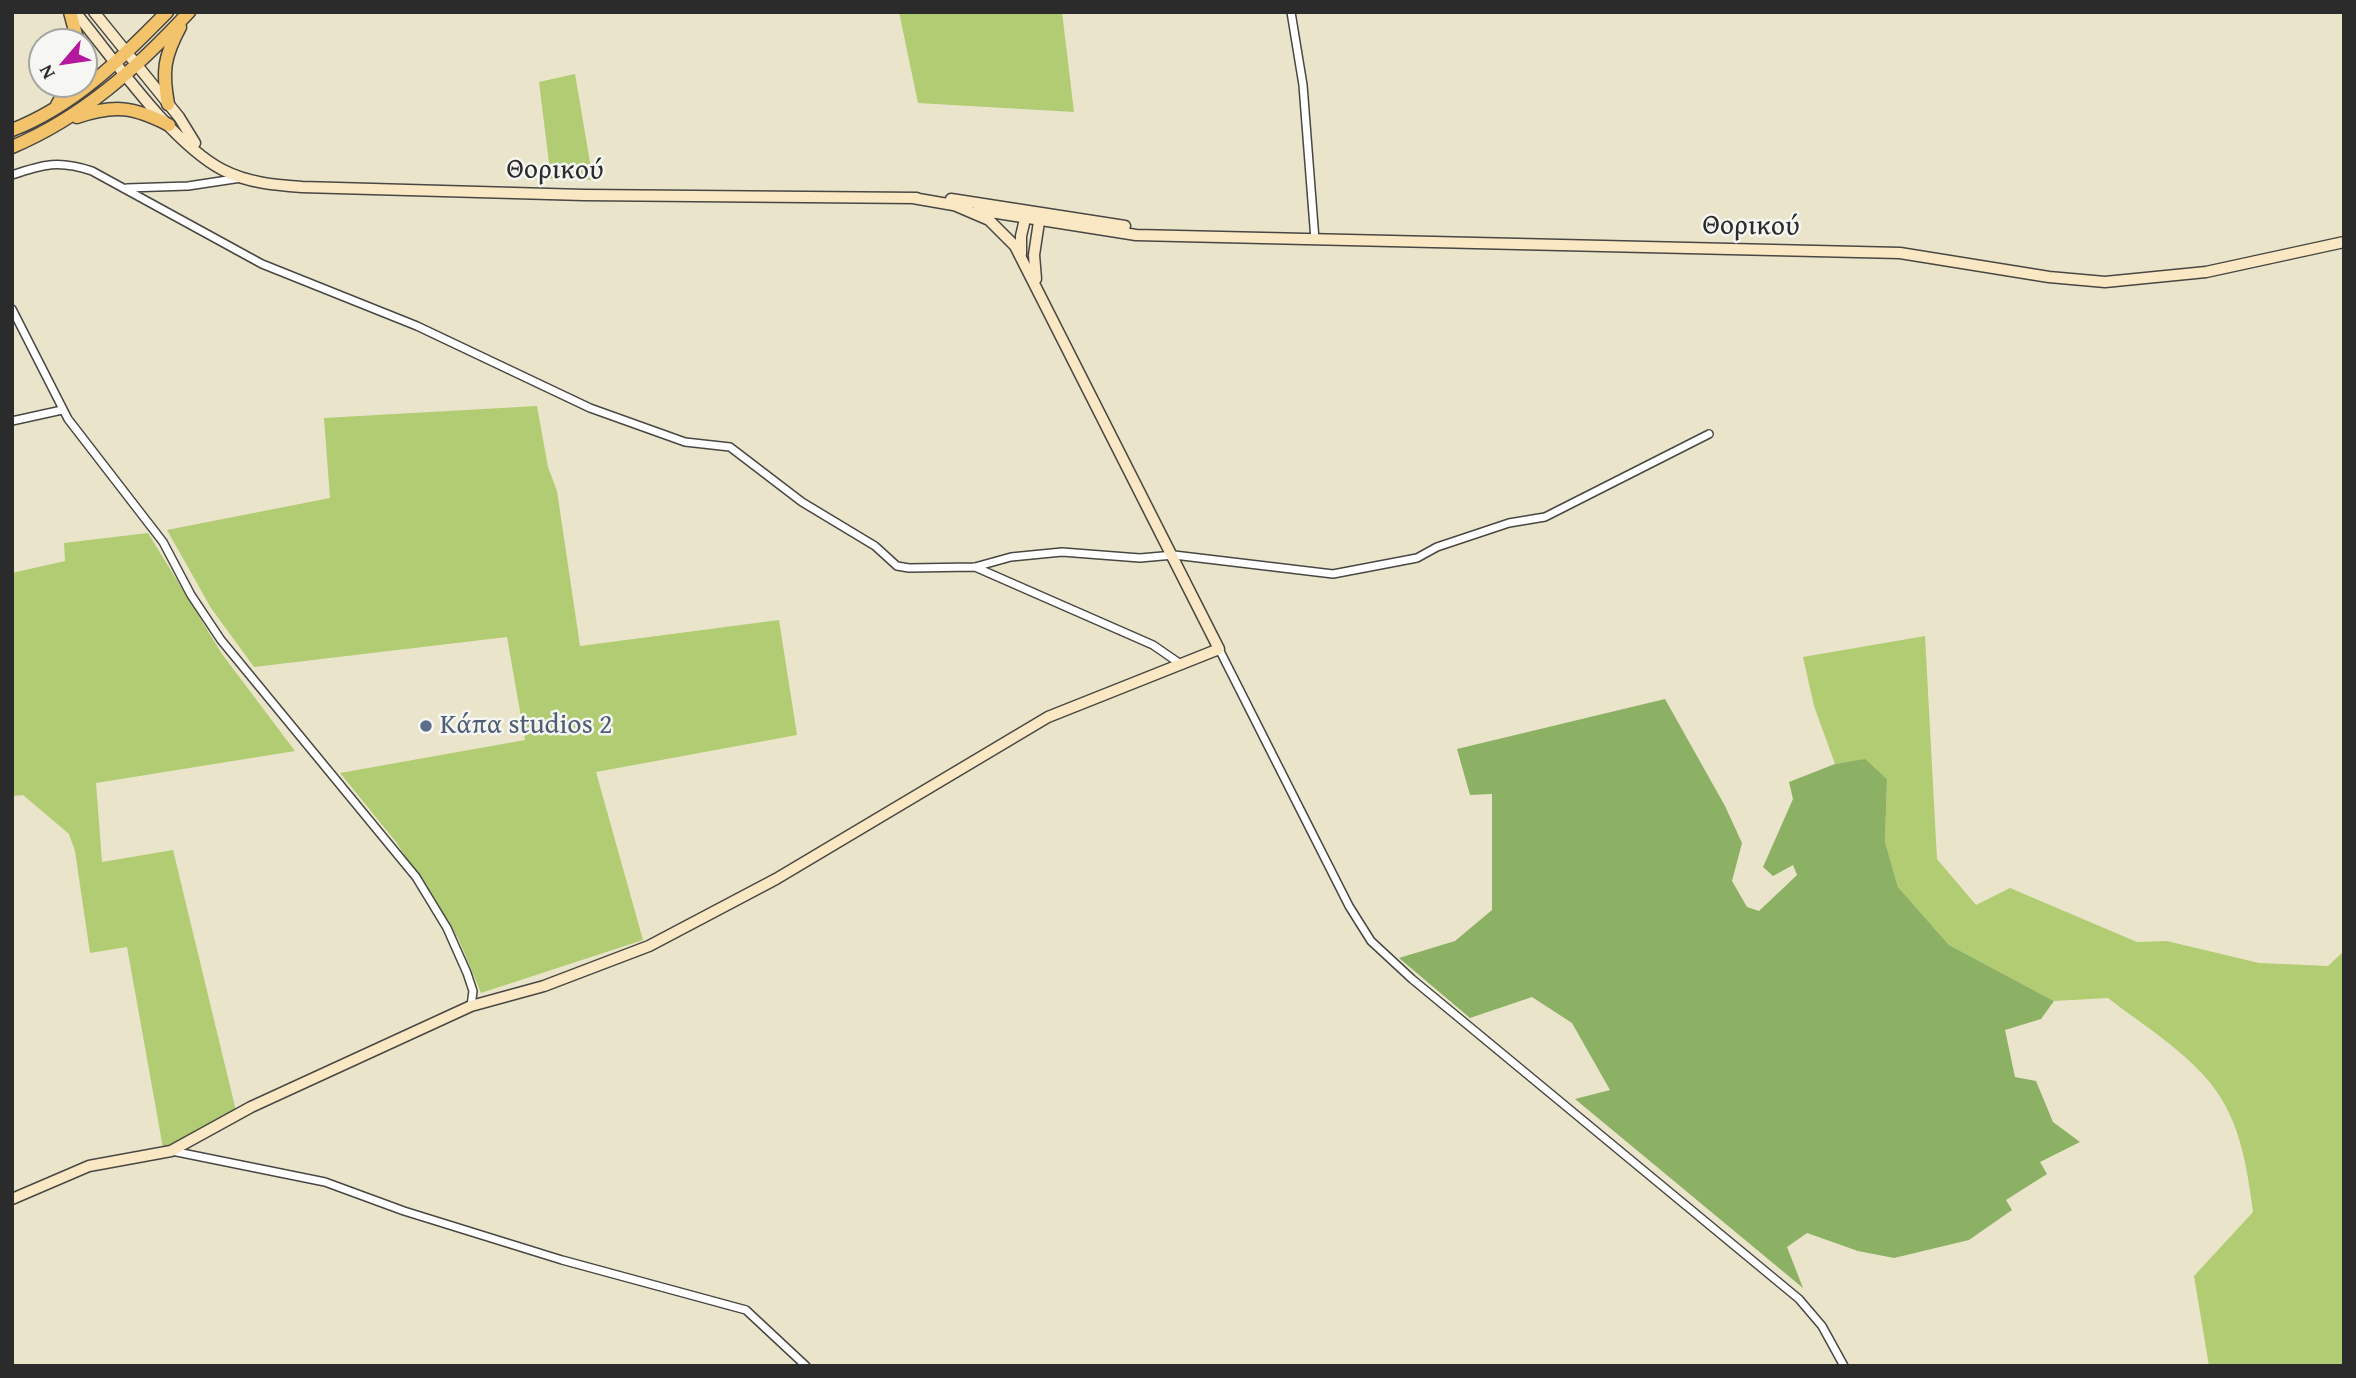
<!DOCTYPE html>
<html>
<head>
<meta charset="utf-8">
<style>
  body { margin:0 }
  #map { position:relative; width:2356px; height:1378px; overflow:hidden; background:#eae5ca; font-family:"Gentium Book Plus",serif }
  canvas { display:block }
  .frame { position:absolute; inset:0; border:14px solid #2b2b2b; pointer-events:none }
  .north { position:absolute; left:28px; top:28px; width:70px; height:70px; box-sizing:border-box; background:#f6f6f2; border:2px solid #a5a5a2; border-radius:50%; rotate:241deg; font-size:19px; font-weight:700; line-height:28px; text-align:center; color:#2b2b2b }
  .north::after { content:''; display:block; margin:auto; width:24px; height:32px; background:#b5179e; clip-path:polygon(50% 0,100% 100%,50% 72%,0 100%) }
</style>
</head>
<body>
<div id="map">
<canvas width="2356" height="1378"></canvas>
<div class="frame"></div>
<div class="north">N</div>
</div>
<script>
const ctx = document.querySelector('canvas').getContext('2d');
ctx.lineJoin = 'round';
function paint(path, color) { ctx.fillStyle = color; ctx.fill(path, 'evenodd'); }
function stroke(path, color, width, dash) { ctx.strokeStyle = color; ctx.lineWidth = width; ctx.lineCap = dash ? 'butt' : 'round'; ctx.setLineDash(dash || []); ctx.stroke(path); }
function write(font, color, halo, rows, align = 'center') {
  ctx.font = font + ' "Gentium Book Plus",serif'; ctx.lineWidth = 5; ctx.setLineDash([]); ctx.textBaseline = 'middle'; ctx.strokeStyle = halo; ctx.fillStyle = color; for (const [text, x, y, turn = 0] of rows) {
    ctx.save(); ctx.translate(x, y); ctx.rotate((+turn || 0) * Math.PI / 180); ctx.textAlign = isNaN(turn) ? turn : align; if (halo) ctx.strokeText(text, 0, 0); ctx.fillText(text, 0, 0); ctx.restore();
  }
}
const green = new Path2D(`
  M 899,12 L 1062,12 L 1074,112 L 918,103 Z
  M 575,74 L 593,180 L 551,179 L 539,82 Z
  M 537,406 L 548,467 L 557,491 L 580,646 L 779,620 L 797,735 L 596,772 L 643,940 L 481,993 L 458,938 L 396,842 L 340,773 L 525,740 L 507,637 L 254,667 L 211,608 L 167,530 L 330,498 L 324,418 Z
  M 148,533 L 222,654 L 295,751 L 96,783 L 102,862 L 173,850 L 236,1111 L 170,1148 L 163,1148 L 127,947 L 90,953 L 75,851 L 69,834 L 23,795 L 13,796 L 12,784 L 12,573 L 65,561 L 64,543 Z
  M 1925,636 L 1937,859 L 1976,905 L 2010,888 L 2137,942 L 2167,941 L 2259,963 L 2328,966 L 2344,951 L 2344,1366 L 2209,1366 L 2194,1276 L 2253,1212 C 2248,1174 2242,1132 2221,1098 C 2196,1057 2145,1027 2108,998 L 2054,1001 L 1949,945 L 1898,887 L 1885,842 L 1887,779 L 1865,760 L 1835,764 L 1814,706 L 1803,657 Z`);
const forest = new Path2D(`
  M 1665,699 L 1725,806 L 1742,843 L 1732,881 L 1747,907 L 1759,911 L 1797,875 L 1793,865 L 1773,876 L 1763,867 L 1793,799 L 1789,782 L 1835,764 L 1865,759 L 1887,779 L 1885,842 L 1898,887 L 1949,945 L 2054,1001 L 2041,1019 L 2005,1030 L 2015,1077 L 2036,1081 L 2053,1122 L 2080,1142 L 2040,1162 L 2047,1174 L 2006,1200 L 2012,1210 L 1969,1240 L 1894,1258 L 1858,1251 L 1807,1233 L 1787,1247 L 1803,1288 L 1575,1099 L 1610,1090 L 1572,1023 L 1532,997 L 1470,1018 L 1399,958 L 1455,941 L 1492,910 L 1492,794 L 1470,795 L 1457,749 Z`);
const street = new Path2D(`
  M 1291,12 L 1303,85 L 1315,240
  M 12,175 C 44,164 59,160 92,171 L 262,264 L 417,326 L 590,408 L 685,442 L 730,447 L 802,502 L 875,546 L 897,566 L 909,568 L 975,567 L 1011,557 L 1062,552 L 1140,558 L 1174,555 L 1333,574 L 1417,558 L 1437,547 L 1509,523 L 1545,517 L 1709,434
  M 127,188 L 188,186 L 241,178
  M 12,309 L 68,419 L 163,542 L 191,595 L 221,640 L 416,877 L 447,928 L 467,973 L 473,991 L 471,1006
  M 12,421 L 62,410
  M 975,567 L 1153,645 L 1182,665
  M 1219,649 L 1349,906 L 1371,941 L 1412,979 L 1799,1299 L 1822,1326 L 1844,1366
  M 172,1151 L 325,1182 L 404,1211 L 562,1260 L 746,1310 L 806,1366`);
const secondary = new Path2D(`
  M 75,12 C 114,59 170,142 223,170 C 248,183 275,185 302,187 L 584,195 L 917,198
  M 94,12 L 179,117 L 195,143
  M 913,198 L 959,206
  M 951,199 L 1125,226
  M 978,210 L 1136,235 L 1900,253 L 2049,277 L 2105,282 L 2206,272 L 2344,242
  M 1021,254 L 1021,236 L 1026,215
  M 1036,279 L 1034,255 L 1040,215
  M 12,1199 L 89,1166 L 171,1151 L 251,1107 L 471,1006 L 544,986 L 649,946 L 776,879 L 1048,717 L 1219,649 L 1015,246 L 989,220 L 954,205`);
const highway = new Path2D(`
  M 70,12 L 78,42
  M 168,104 C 162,71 164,57 180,27
  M 57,105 L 69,84
  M 77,117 C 115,104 134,107 169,125
  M 12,130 C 74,106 121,59 167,12
  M 12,147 C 83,117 137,68 189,12`);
const markers = [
  [426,726,7,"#5c6f8a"]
];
const streetNames = [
  ["Θορικού",555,171,1],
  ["Θορικού",1751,227,1]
];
const serviceNames = [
  ["Κάπα studios 2",440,726]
];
paint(green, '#b1cc72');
paint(forest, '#8cb064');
stroke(street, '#484743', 10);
stroke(secondary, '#484743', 13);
stroke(highway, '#484743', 15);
stroke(street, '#fff', 7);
stroke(secondary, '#fae7c3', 10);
stroke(highway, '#f2c36a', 12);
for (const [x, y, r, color] of markers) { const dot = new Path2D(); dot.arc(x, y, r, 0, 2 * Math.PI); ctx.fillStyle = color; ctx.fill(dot); stroke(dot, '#f6f6f2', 2.5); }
write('28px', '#2b2b2b', '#f6f6f2', streetNames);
write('28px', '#4e5e75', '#f6f6f2', serviceNames, 'left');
</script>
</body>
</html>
